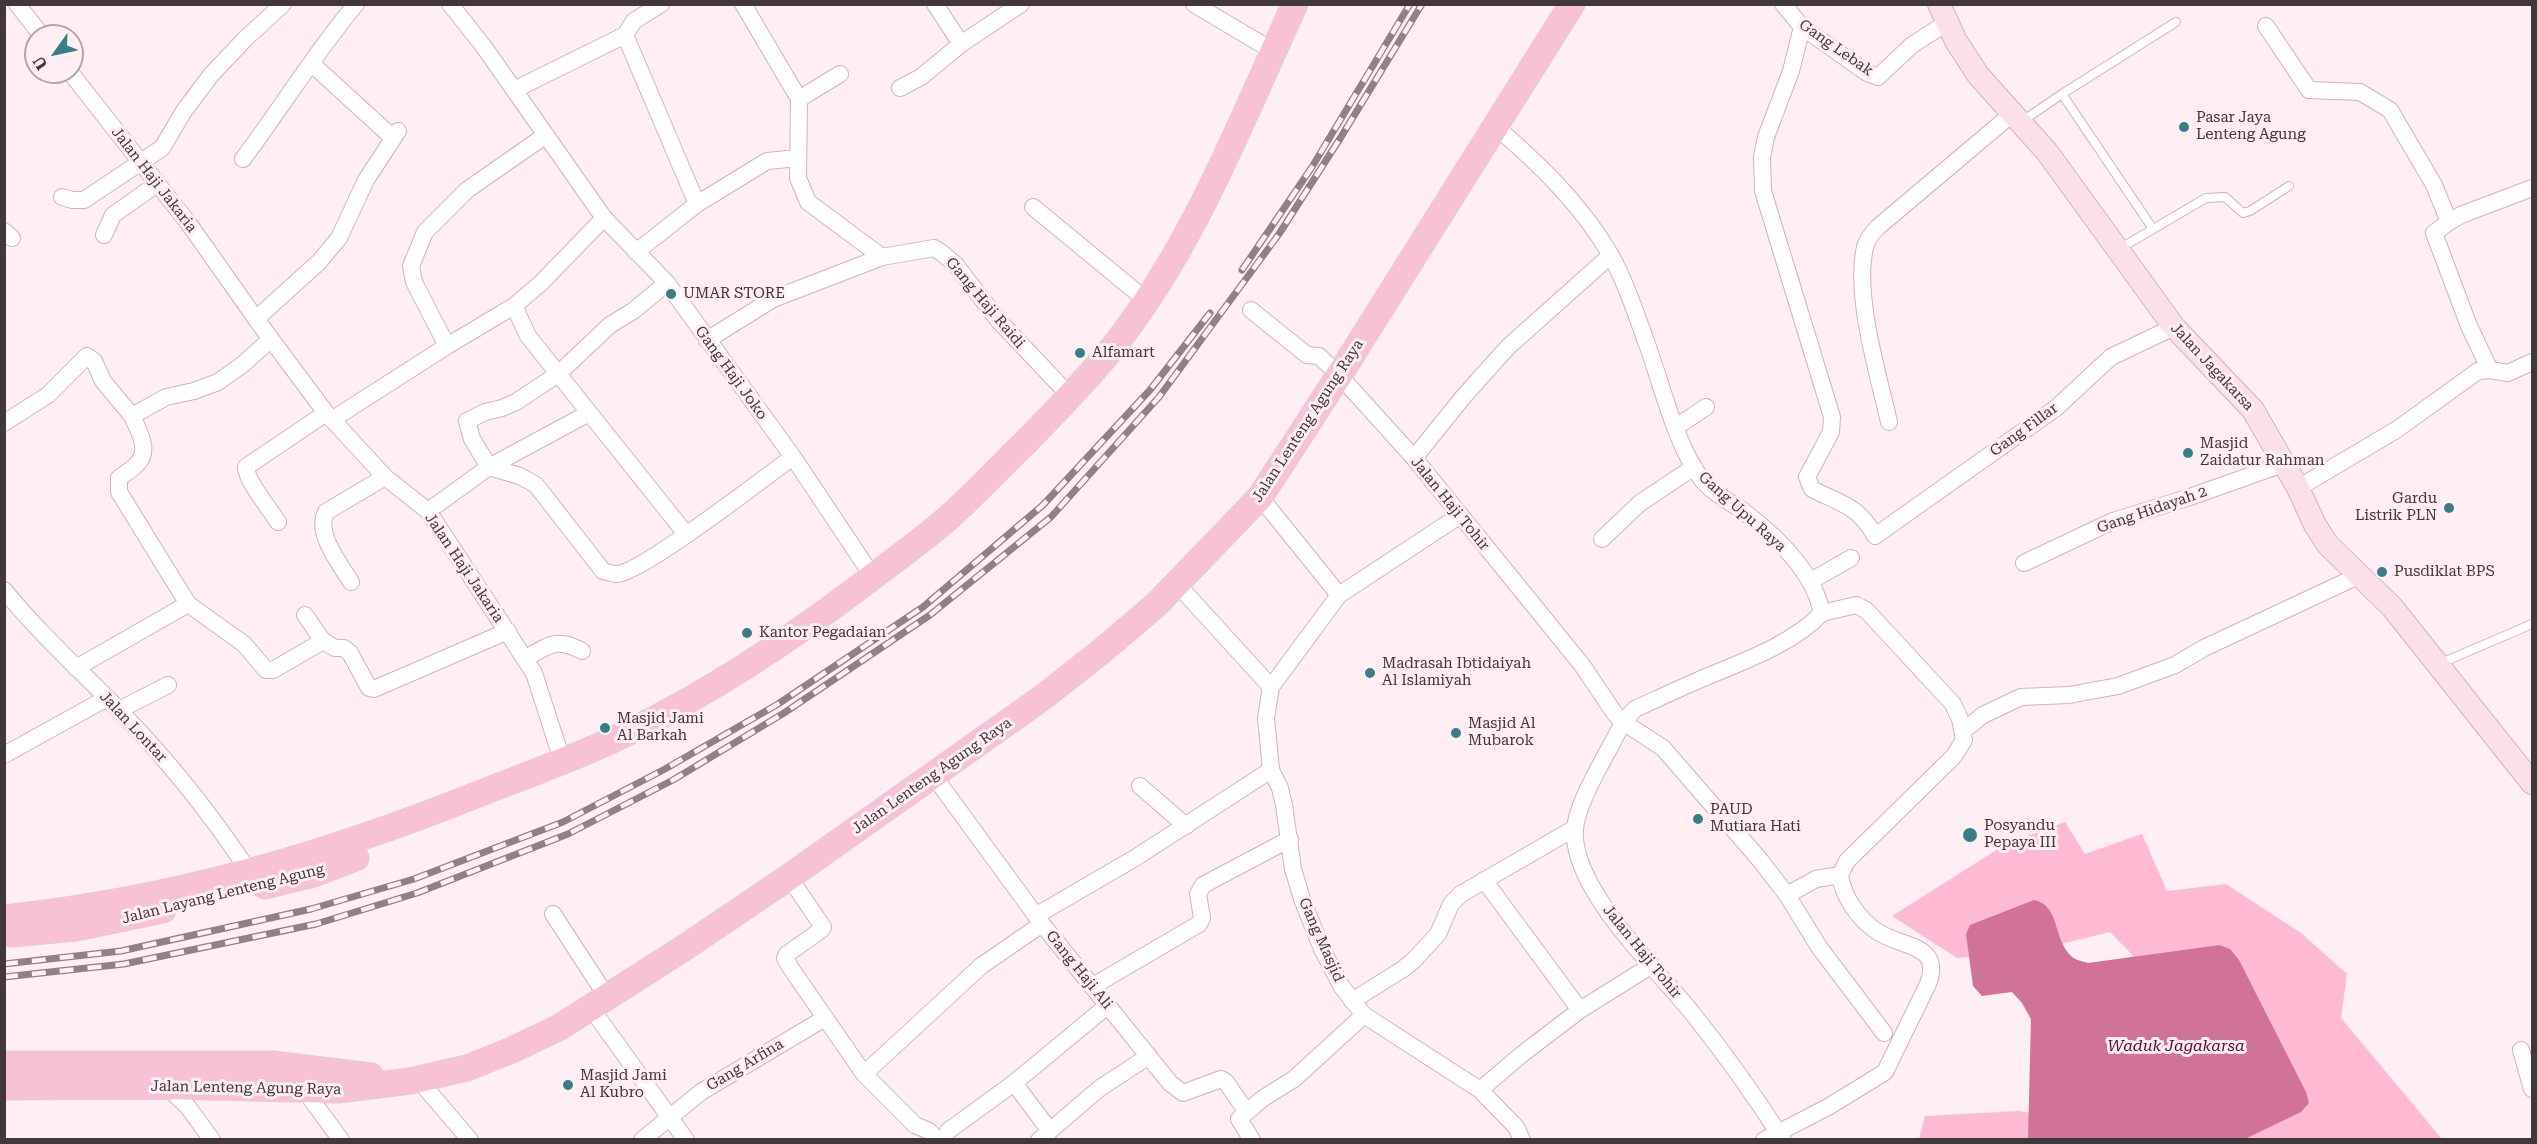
<!DOCTYPE html>
<html>
<head>
<meta charset="utf-8">
<style>
  body { margin:0 }
  #map { position:relative; width:2537px; height:1144px; overflow:hidden; background:#ffeef3; font-family:"Roboto Serif",serif }
  canvas { display:block }
  .frame { position:absolute; inset:0; border:6px solid #42373a; pointer-events:none }
  .north { position:absolute; left:24px; top:24px; width:60px; height:60px; box-sizing:border-box; background:#ffeef3; border:2px solid #b3a5a9; border-radius:50%; rotate:237deg; font-size:16px; font-weight:700; line-height:24px; text-align:center; color:#42373a }
  .north::after { content:''; display:block; margin:auto; width:21px; height:27px; background:#377e87; clip-path:polygon(50% 0,100% 100%,50% 72%,0 100%) }
</style>
</head>
<body>
<div id="map">
<canvas width="2537" height="1144"></canvas>
<div class="frame"></div>
<div class="north">U</div>
</div>
<script>
const ctx = document.querySelector('canvas').getContext('2d');
ctx.lineJoin = 'round';
function paint(path, color) { ctx.fillStyle = color; ctx.fill(path, 'evenodd'); }
function stroke(path, color, width, dash) { ctx.strokeStyle = color; ctx.lineWidth = width; ctx.lineCap = dash ? 'butt' : 'round'; ctx.setLineDash(dash || []); ctx.stroke(path); }
function write(font, color, halo, rows, align = 'center') {
  ctx.font = font + ' "Roboto Serif",serif'; ctx.lineWidth = 6; ctx.setLineDash([]); ctx.textBaseline = 'middle'; ctx.strokeStyle = halo; ctx.fillStyle = color; for (const [text, x, y, turn = 0] of rows) {
    ctx.save(); ctx.translate(x, y); ctx.rotate((+turn || 0) * Math.PI / 180); ctx.textAlign = isNaN(turn) ? turn : align; if (halo) ctx.strokeText(text, 0, 0); ctx.fillText(text, 0, 0); ctx.restore();
  }
}
const green = new Path2D(`
  M 2065,822 L 2085,854 L 2142,834 L 2167,891 L 2226,884 L 2301,933 L 2347,974 L 2341,1018 L 2442,1139 L 1919,1139 L 1925,1116 L 2018,1111 L 2085,1120 L 2146,969 L 2110,932 L 2025,953 L 1957,958 L 1892,916 L 2006,844 Z`);
const water = new Path2D(`
  M 2034,900 C 2060,905 2053,939 2071,956 C 2075,960 2082,961 2088,963 L 2220,945 L 2230,949 L 2239,960 L 2306,1092 L 2309,1103 L 2301,1112 L 2245,1139 L 2028,1139 L 2031,1019 L 2022,1003 L 2012,992 L 1982,996 L 1973,986 L 1966,934 L 1970,925 Z`);
const lane = new Path2D(`
  M 2062,94 L 2176,22
  M 2021,122 L 2062,94 L 2153,229
  M 2119,249 L 2206,198 L 2225,197 L 2243,213 L 2250,211 L 2289,186
  M 2439,664 L 2532,624`);
const street = new Path2D(`
  M 17,4 L 42,36
  M 450,4 L 484,47 L 604,218 L 667,283 L 793,457 L 873,577
  M 743,4 L 799,99 L 798,178 L 808,202 L 882,257
  M 935,4 L 961,44 L 1021,4
  M 1194,4 L 1273,51
  M 1783,4 L 1802,27 L 1867,73 L 1878,77 L 1912,45 L 1948,22
  M 2266,26 L 2309,90 L 2360,92 L 2390,110 L 2434,185 L 2449,222 L 2434,233 L 2469,326 L 2490,370
  M 1802,27 L 1791,71 L 1766,137 L 1762,157 L 1763,191 L 1832,417 L 1831,432 L 1807,477 L 1812,489 C 1841,504 1858,505 1875,536 L 2056,408 L 2111,357 L 2174,327
  M 625,35 L 697,204
  M 312,64 L 393,138
  M 70,72 L 189,224 L 256,319 L 326,413 L 385,477 L 428,511 L 534,673 L 562,760
  M 900,88 L 921,77 L 961,44
  M 514,90 L 625,35 L 634,21 L 661,4
  M 799,99 L 840,74
  M 1495,126 C 1538,163 1581,204 1610,254 C 1626,282 1637,317 1648,347 C 1662,386 1676,444 1700,477 C 1710,492 1729,501 1743,511 C 1776,536 1814,571 1822,613
  M 243,159 C 281,108 315,53 356,4
  M 62,197 L 72,200 L 84,200 L 162,148 L 184,111 L 211,75 L 245,39 L 283,4
  M 1033,207 L 1146,300
  M 604,218 L 541,283 L 514,306 L 528,336 L 686,534
  M 2449,222 L 2461,215 L 2532,188
  M 4,231 L 12,238
  M 104,235 L 113,215 L 157,184
  M 636,252 L 697,204 L 767,161 L 798,158
  M 667,283 L 633,311 L 610,325 L 558,374 L 516,402 L 502,408 L 485,412 L 467,421 L 472,439 L 489,467 L 520,476 L 536,485 L 603,571 C 607,572 613,574 617,574 C 642,573 765,477 793,457
  M 1251,310 L 1307,355 L 1319,356 L 1339,375 L 1414,458 L 1582,665 L 1615,714 L 1623,722 C 1610,750 1577,800 1575,829 C 1570,888 1658,970 1693,1014 C 1725,1054 1755,1096 1783,1140
  M 256,319 L 319,262 L 339,238 L 366,180 L 398,131
  M 707,340 L 773,299 L 882,257 L 934,248 L 942,253 L 955,264 L 999,321 L 1071,397
  M 447,346 L 414,282 L 411,266 L 425,232 L 467,190 L 546,135
  M 333,419 L 447,346 L 514,306
  M 1889,422 C 1878,373 1854,296 1865,247 C 1867,239 1872,233 1878,227 L 2012,114
  M 4,423 L 48,395 L 87,356 L 94,361 L 103,381 L 132,416 L 166,397 L 194,391 L 218,382 L 242,365 L 271,339
  M 1676,427 L 1706,407
  M 1414,458 L 1464,396 L 1508,347 L 1611,255
  M 2298,488 L 2396,430 L 2478,371 L 2490,370 L 2508,373 L 2532,362
  M 1260,497 L 1339,595
  M 428,511 L 489,467 L 589,413
  M 1459,516 L 1339,595 L 1271,687 L 1266,718 L 1271,770 L 1280,788 L 1284,805 L 1293,869 L 1302,899 L 1322,949 L 1342,987 L 1364,1015 L 1480,1090 L 1516,1127 L 1522,1140
  M 278,522 C 270,509 246,481 246,467 L 326,413
  M 1602,539 L 1640,503 L 1694,467
  M 2024,563 L 2113,521 L 2187,498 L 2283,464
  M 1811,581 L 1851,558
  M 351,582 C 340,564 315,533 326,512 L 385,477
  M 1177,584 L 1271,687
  M 4,590 C 39,633 80,670 118,709 C 168,760 211,814 250,873
  M 188,604 L 244,644 L 266,670 L 273,670 L 323,641
  M 1822,613 C 1792,645 1739,663 1699,680 C 1678,689 1657,699 1635,709 L 1623,722 L 1663,748 L 1760,860 L 1787,895 L 1819,947 L 1884,1033
  M 305,615 L 323,641 L 335,648 L 344,648 L 350,653 L 369,688 L 374,689 L 508,631
  M 526,658 C 549,645 557,637 582,651
  M 76,668 L 188,604 L 119,492 L 119,478 C 124,474 130,471 135,466 C 152,452 139,432 132,416
  M 119,710 L 168,685
  M 1963,731 L 1983,715 L 2021,697 L 2069,695 L 2118,686 L 2175,665 L 2204,648 L 2360,575
  M 4,755 L 107,698
  M 933,775 L 1042,924 L 1170,1083 L 1183,1093 L 1221,1079 L 1226,1082 L 1246,1111
  M 1140,786 L 1186,826
  M 789,877 L 823,927 L 821,930 L 787,954 L 785,958 L 790,967 L 864,1074 L 915,1125 L 929,1131 L 938,1140
  M 1484,880 L 1580,1010
  M 1787,895 L 1816,879 L 1840,875
  M 553,914 L 607,997
  M 1037,915 L 1135,858 L 1271,770
  M 1093,986 L 1199,924 L 1202,918 L 1198,894 L 1203,885 L 1290,839
  M 1352,1001 L 1403,969 L 1414,960 L 1438,934 L 1451,904 L 1461,894 L 1575,828
  M 591,1008 L 686,1140
  M 2521,1050 L 2532,1089
  M 864,1074 L 981,966 L 1042,924
  M 418,1079 L 470,1140
  M 1014,1083 L 1050,1131
  M 166,1086 L 188,1107 L 212,1140
  M 1480,1090 L 1521,1055 L 1580,1010 L 1652,965
  M 305,1091 L 341,1140
  M 948,1131 L 1014,1083 L 1107,1006
  M 642,1140 L 701,1092 L 825,1018
  M 1039,1140 L 1100,1088 L 1149,1056
  M 1252,1140 L 1239,1119 L 1262,1099 L 1294,1079 L 1364,1015
  M 1764,1140 L 1828,1107 L 1885,1072 L 1928,984 C 1943,944 1903,948 1878,932 C 1859,920 1843,897 1840,875 L 1847,861 L 1954,756 L 1964,740 L 1960,719 L 1953,704 L 1866,610 L 1856,605 L 1822,613`);
const secondary = new Path2D(`
  M 1939,4 L 1956,41 L 1978,75 L 2047,152 L 2174,327 L 2253,410 L 2298,488 L 2315,525 L 2328,545 L 2392,607 L 2532,783`);
const primary = new Path2D(`
  M 265,886 L 314,874 L 356,858
  M 4,918 C 173,900 324,856 481,793 C 535,772 591,752 643,725 C 718,687 787,641 854,591 C 885,567 918,544 947,519 C 974,495 999,468 1025,443 C 1054,413 1084,383 1110,351 C 1193,248 1240,123 1295,4
  M 12,934 L 76,928 L 163,910
  M 4,1064 L 273,1064 L 371,1076
  M 4,1087 L 166,1086 L 339,1090 L 410,1081 L 467,1068 L 512,1050 L 560,1027 L 687,946 L 789,877 L 1042,698 L 1103,650 L 1157,604 L 1260,497 L 1345,366 L 1572,4`);
const rail = new Path2D(`
  M 1242,270 L 1312,167 L 1410,4
  M 4,964 L 121,951 L 311,909 L 414,879 L 563,822 L 665,769 L 778,704 L 923,607 L 1043,505 L 1150,390 L 1210,313
  M 4,977 L 124,964 L 316,924 L 417,893 L 568,834 L 673,780 L 784,713 L 930,615 L 1051,517 L 1159,397 L 1279,234 L 1341,137 L 1422,4`);
const markers = [
  [2184,127,6,"#377e87"],
  [671,294,6,"#377e87"],
  [1080,353,6,"#377e87"],
  [2188,453,6,"#377e87"],
  [2449,508,6,"#377e87"],
  [2382,572,6,"#377e87"],
  [747,633,6,"#377e87"],
  [1370,673,6,"#377e87"],
  [605,728,6,"#377e87"],
  [1456,733,6,"#377e87"],
  [1698,819,6,"#377e87"],
  [1970,835,8,"#377e87"],
  [568,1085,6,"#377e87"]
];
const streetNames = [
  ["Gang Lebak",1836,48,35],
  ["Jalan Haji Jakaria",154,180,52],
  ["Gang Haji Raidi",985,303,50],
  ["Jalan Jagakarsa",2212,367,47],
  ["Gang Haji Joko",731,373,54],
  ["Jalan Lenteng Agung Raya",1308,421,-57],
  ["Gang Fillar",2024,430,-36],
  ["Jalan Haji Tohir",1450,504,51],
  ["Gang Hidayah 2",2152,510,-19],
  ["Gang Upu Raya",1742,512,42],
  ["Jalan Haji Jakaria",464,568,56],
  ["Jalan Lontar",133,727,47],
  ["Jalan Lenteng Agung Raya",932,776,-35],
  ["Jalan Layang Lenteng Agung",223,894,-14],
  ["Gang Masjid",1321,940,66],
  ["Jalan Haji Tohir",1642,952,51],
  ["Gang Haji Ali",1079,970,51],
  ["Gang Arfina",745,1065,-31],
  ["Jalan Lenteng Agung Raya",246,1088,1]
];
const poiNames = [
  ["Pasar Jaya",2196,118],
  ["Lenteng Agung",2196,135],
  ["UMAR STORE",683,294],
  ["Alfamart",1092,353],
  ["Masjid",2200,444],
  ["Zaidatur Rahman",2200,461],
  ["Gardu",2437,499,"right"],
  ["Listrik PLN",2437,516,"right"],
  ["Pusdiklat BPS",2394,572],
  ["Kantor Pegadaian",759,633],
  ["Madrasah Ibtidaiyah",1382,664],
  ["Al Islamiyah",1382,681],
  ["Masjid Jami",617,719],
  ["Al Barkah",617,736],
  ["Masjid Al",1468,724],
  ["Mubarok",1468,741],
  ["PAUD",1710,810],
  ["Mutiara Hati",1710,827],
  ["Posyandu",1984,826],
  ["Pepaya III",1984,843],
  ["Masjid Jami",580,1076],
  ["Al Kubro",580,1093]
];
const waterNames = [
  ["Waduk Jagakarsa",2176,1046]
];
paint(green, '#fdbad2');
paint(water, '#d17298');
stroke(lane, '#cfb4bd', 10);
stroke(street, '#cfb4bd', 18);
stroke(secondary, '#cfb4bd', 24);
stroke(primary, '#d5d3d4', 27);
stroke(lane, '#fff', 8);
stroke(street, '#fff', 16);
stroke(secondary, '#fbe0ea', 22);
stroke(primary, '#f7c2d6', 26);
stroke(rail, '#8f8286', 7);
stroke(rail, '#ffeef3', 4.5, [14]);
for (const [x, y, r, color] of markers) { const dot = new Path2D(); dot.arc(x, y, r, 0, 2 * Math.PI); ctx.fillStyle = color; ctx.fill(dot); stroke(dot, '#ffeef3', 2); }
write('15px', '#42373a', '#ffeef3', streetNames);
write('15px', '#42373a', '#ffeef3', poiNames, 'left');
write('italic 16px', '#5f0636', '#ffeef3', waterNames);
</script>
</body>
</html>
